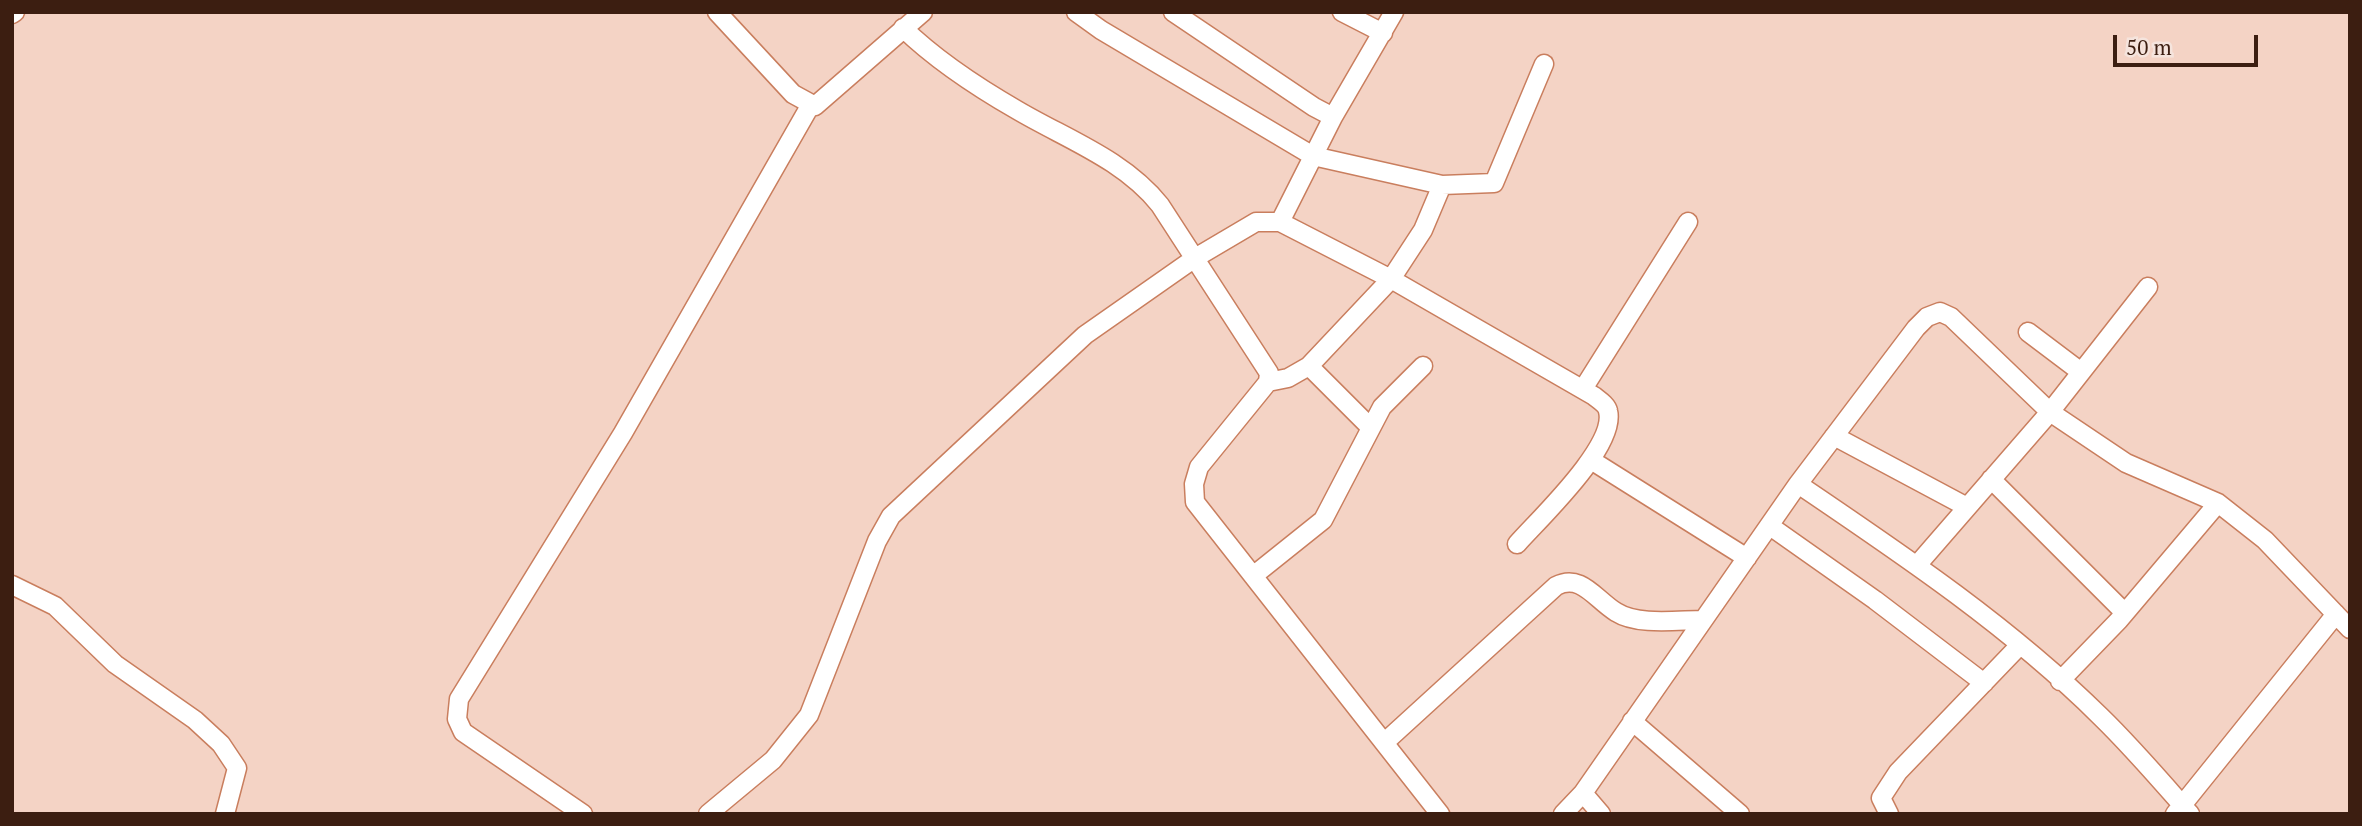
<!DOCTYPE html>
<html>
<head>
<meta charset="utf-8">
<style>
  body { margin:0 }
  #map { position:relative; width:2362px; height:826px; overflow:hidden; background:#f4d3c5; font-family:"PT Serif",serif }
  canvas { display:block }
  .frame { position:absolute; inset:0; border:14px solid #3c1e11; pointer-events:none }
  .scale { position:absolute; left:2113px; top:35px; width:145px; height:32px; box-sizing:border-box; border:4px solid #3c1e11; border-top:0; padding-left:9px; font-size:21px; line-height:24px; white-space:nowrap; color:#3c1e11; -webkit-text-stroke:5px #f5e4dd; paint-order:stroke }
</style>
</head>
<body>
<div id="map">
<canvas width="2362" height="826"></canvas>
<div class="frame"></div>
<div class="scale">50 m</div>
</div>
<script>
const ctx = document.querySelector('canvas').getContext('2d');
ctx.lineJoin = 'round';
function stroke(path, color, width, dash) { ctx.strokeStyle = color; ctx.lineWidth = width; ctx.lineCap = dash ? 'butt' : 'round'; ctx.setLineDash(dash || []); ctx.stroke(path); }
const street = new Path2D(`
  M 717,12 L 793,94 L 815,106 L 923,12
  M 1076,12 L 1101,30 L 1313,156 L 1442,185 L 1494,183 L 1544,64
  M 1173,12 L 1314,107 L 1333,117
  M 1342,12 L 1383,33
  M 12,14 L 15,12
  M 903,28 C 936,60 977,87 1017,110 C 1066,139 1123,159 1160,205 L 1269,373 L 1268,382 L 1199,467 L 1194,484 L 1195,502 L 1440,814
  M 1280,222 L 1333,117 L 1394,12
  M 2028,332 L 2081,372
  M 1309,366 L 1371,428
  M 1268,382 L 1288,378 L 1309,366 L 1391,279 L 1423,230 L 1442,185
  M 1583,389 L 1688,222
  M 1834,436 L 1967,507
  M 1591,460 L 1747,558
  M 1991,479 L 2125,613
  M 1798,484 C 1903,555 2010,627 2100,716 C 2132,747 2161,781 2190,814
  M 1770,526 L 1875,600 L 1984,683
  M 1918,564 L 2050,412 L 2148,287
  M 1253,576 L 1323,520 L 1382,407 L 1423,366
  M 12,585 L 55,606 L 115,664 L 195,720 L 221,744 L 237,768 L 225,814
  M 2060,681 L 2119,620 L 2218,503
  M 1632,721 L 1740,814
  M 1385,742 L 1556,586 C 1581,573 1595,599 1616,612 C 1638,626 1678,620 1703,620
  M 1583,793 L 1601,814
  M 583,814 L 463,732 L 457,719 L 459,699 L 623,433 L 810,106
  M 708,814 L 773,760 L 809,715 L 877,541 L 891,516 L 1085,335 L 1195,258 L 1256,222 L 1280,222 L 1391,279 L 1594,396 C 1599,400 1607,405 1608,411 C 1617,446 1539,519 1517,544
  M 1563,814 L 1583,793 L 1798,484 L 1916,328 L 1927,317 L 1940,312 L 1951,317 L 2050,412 L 2126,463 L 2218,503 L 2265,540 L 2350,629
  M 1889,814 L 1881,798 L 1898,772 L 2020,645
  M 2175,814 L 2336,614`);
stroke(street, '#c97e5e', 21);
stroke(street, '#fff', 18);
</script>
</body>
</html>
